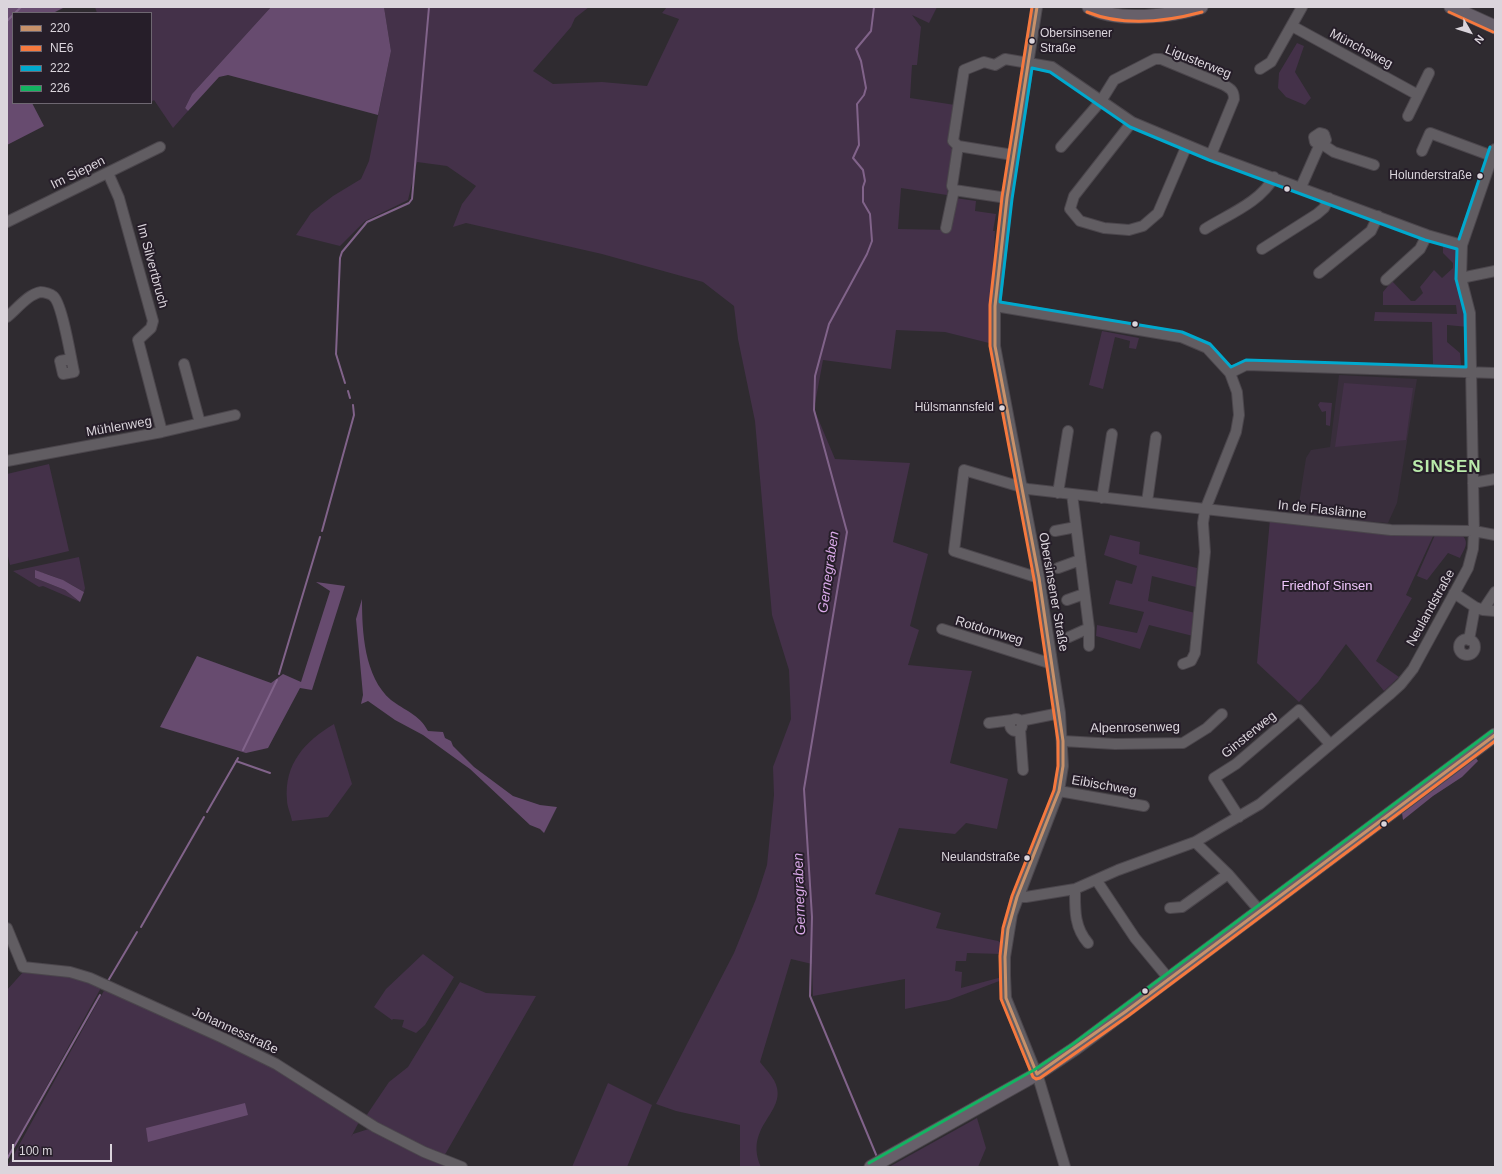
<!DOCTYPE html>
<html>
<head>
<meta charset="utf-8">
<style>
  body { margin:0 }
  #map { position:relative; width:1502px; height:1174px; overflow:hidden; background:#2f2b30; font-family:Helvetica,sans-serif }
  canvas { display:block }
  .frame { position:absolute; inset:0; border:8px solid #dbd5dc; pointer-events:none }
  .legend { position:absolute; left:12px; top:12px; width:140px; height:92px; box-sizing:border-box; background:#261e29; border:1px solid #6e6771; margin:0; padding:5px 7px; list-style:none; font-size:12px; color:#dbd5dc }
  .legend li { display:flex; align-items:center; gap:8px; height:20px }
  .legend b { width:20px; border:1px solid #6e6771 }
  .north { position:absolute; left:1450px; top:12px; width:40px; height:40px; -webkit-text-stroke:3px #261e29; paint-order:stroke; rotate:129deg; font-size:11px; font-weight:700; line-height:16px; text-align:center; color:#dbd5dc }
  .north::after { content:''; display:block; margin:auto; width:14px; height:18px; background:#dbd5dc; clip-path:polygon(50% 0,100% 100%,50% 72%,0 100%) }
  .scale { position:absolute; left:12px; top:1144px; width:100px; height:18px; box-sizing:border-box; border:2px solid #dbd5dc; border-top:0; padding-left:5px; font-size:12px; line-height:14px; white-space:nowrap; color:#dbd5dc; -webkit-text-stroke:3px #261e29; paint-order:stroke }
</style>
</head>
<body>
<div id="map">
<canvas width="1502" height="1174"></canvas>
<div class="frame"></div>
<ul class="legend">
<li><b style="height:5px;background:#c7916a"></b>220</li>
<li><b style="height:5px;background:#f6793e"></b>NE6</li>
<li><b style="height:5px;background:#00a9ce"></b>222</li>
<li><b style="height:5px;background:#13b361"></b>226</li>
</ul>
<div class="north">N</div>
<div class="scale">100 m</div>
</div>
<script>
const ctx = document.querySelector('canvas').getContext('2d');
ctx.lineJoin = 'round';
function paint(path, color) { ctx.fillStyle = color; ctx.fill(path, 'evenodd'); }
function stroke(path, color, width, dash) { ctx.strokeStyle = color; ctx.lineWidth = width; ctx.lineCap = dash ? 'butt' : 'round'; ctx.setLineDash(dash || []); ctx.stroke(path); }
function write(font, color, halo, rows, align = 'center') {
  ctx.font = font + ' Helvetica,sans-serif'; ctx.lineWidth = 4; ctx.setLineDash([]); ctx.textBaseline = 'middle'; ctx.strokeStyle = halo; ctx.fillStyle = color; for (const [text, x, y, turn = 0] of rows) {
    ctx.save(); ctx.translate(x, y); ctx.rotate((+turn || 0) * Math.PI / 180); ctx.textAlign = isNaN(turn) ? turn : align; if (halo) ctx.strokeText(text, 0, 0); ctx.fillText(text, 0, 0); ctx.restore();
  }
}
const built = new Path2D(`
  M 1339,375 L 1417,379 L 1397,503 L 1388,523 L 1297,516 L 1306,458 L 1311,450 L 1330,447 Z`);
const green = new Path2D(`
  M 95,7 L 271,7 L 192,94 L 185,108 L 188,111 L 173,128 L 154,100 L 151,102 L 151,13 L 97,13 Z
  M 384,7 L 589,7 L 575,18 L 571,27 L 533,71 L 553,84 L 602,82 L 647,86 L 679,19 L 662,13 L 667,7 L 916,7 L 915,10 L 916,7 L 937,7 L 929,23 L 912,15 L 921,27 L 917,65 L 912,65 L 910,98 L 955,105 L 949,145 L 954,152 L 947,195 L 901,188 L 898,229 L 950,230 L 955,198 L 976,201 L 975,211 L 996,214 L 993,231 L 995,231 L 989,343 L 945,332 L 896,330 L 891,369 L 823,360 L 814,409 L 835,459 L 910,463 L 893,542 L 928,554 L 910,626 L 919,630 L 908,665 L 972,671 L 950,763 L 1008,779 L 997,829 L 966,823 L 955,834 L 899,828 L 875,894 L 941,913 L 936,928 L 998,941 L 1003,944 L 1002,954 L 967,953 L 966,961 L 956,961 L 955,971 L 962,972 L 961,988 L 1002,977 L 1002,980 L 949,1000 L 905,1009 L 905,979 L 813,996 L 812,964 L 791,959 L 760,1062 C 766,1070 775,1078 777,1088 C 783,1114 744,1128 761,1167 L 740,1167 L 740,1125 L 676,1111 L 656,1104 L 734,953 L 756,899 L 767,865 L 774,795 L 773,767 L 791,719 L 789,670 L 772,615 L 755,421 L 738,339 L 734,306 L 703,282 L 602,254 L 466,223 L 453,227 L 462,204 L 476,186 L 447,166 L 417,162 L 408,200 L 365,221 L 340,246 L 296,235 L 311,213 L 333,196 L 361,179 L 369,161 L 391,51 Z
  M 1297,43 L 1304,46 L 1295,72 L 1311,98 L 1305,105 L 1286,97 L 1278,88 L 1279,73 Z
  M 1443,241 L 1460,246 L 1468,327 L 1447,325 L 1447,342 L 1460,353 L 1461,365 L 1433,364 L 1432,322 L 1374,321 L 1375,312 L 1457,314 L 1456,305 L 1383,305 L 1383,292 L 1392,281 L 1411,301 L 1415,301 L 1423,293 L 1420,287 L 1434,270 L 1442,278 L 1453,268 L 1453,263 L 1443,253 Z
  M 1102,331 L 1139,338 L 1136,349 L 1129,348 L 1130,341 L 1115,337 L 1103,389 L 1089,385 Z
  M 1344,383 L 1413,388 L 1406,440 L 1335,447 Z
  M 1320,402 L 1332,403 L 1330,426 L 1326,425 L 1326,411 L 1322,412 L 1318,405 Z
  M 49,464 L 69,551 L 10,565 L 7,552 L 7,474 Z
  M 1270,519 L 1434,534 L 1406,595 L 1412,598 L 1376,661 L 1399,677 L 1384,691 L 1346,644 L 1318,682 L 1299,702 L 1257,663 Z
  M 1110,535 L 1140,542 L 1139,554 L 1197,568 L 1196,587 L 1152,576 L 1148,601 L 1195,613 L 1193,636 L 1149,625 L 1140,649 L 1096,636 L 1097,625 L 1137,633 L 1144,612 L 1109,604 L 1116,580 L 1132,584 L 1137,566 L 1104,555 Z
  M 1435,535 L 1462,535 C 1470,543 1464,549 1460,558 L 1448,553 L 1427,580 L 1417,576 Z
  M 79,557 L 85,588 L 84,592 C 68,582 53,575 35,571 L 35,578 L 65,590 L 80,602 L 43,586 L 39,587 L 13,571 Z
  M 334,724 L 352,784 L 328,817 L 292,821 C 291,814 287,807 287,800 C 284,764 305,741 334,724 Z
  M 423,954 L 454,977 L 425,1025 L 416,1033 L 402,1027 L 404,1020 L 393,1019 L 392,1020 L 374,1007 L 386,989 Z
  M 24,971 L 68,974 L 102,986 L 7,1158 L 7,990 Z
  M 460,982 L 486,993 L 536,996 L 443,1158 L 364,1119 L 389,1082 L 408,1067 Z
  M 106,987 L 276,1064 L 359,1122 L 351,1137 L 353,1134 L 375,1127 L 462,1167 L 7,1167 Z
  M 608,1083 L 652,1105 L 627,1167 L 572,1167 Z
  M 977,1118 L 986,1148 L 978,1167 L 889,1167 Z`);
const forest = new Path2D(`
  M 7,7 L 65,7 L 53,13 L 13,13 L 13,103 L 32,103 L 44,126 L 7,145 Z
  M 271,7 L 384,7 L 391,51 L 378,115 L 228,75 L 219,77 L 188,111 L 185,108 L 192,94 Z
  M 35,570 L 63,580 L 84,592 L 80,602 L 65,590 L 35,578 Z
  M 316,582 L 345,586 L 312,690 L 300,688 L 268,748 L 246,753 L 160,727 L 197,656 L 271,683 L 283,674 L 301,682 L 330,591 Z
  M 362,599 C 362,631 364,677 391,700 C 404,710 420,715 428,731 L 443,732 L 445,738 L 451,741 L 453,746 L 474,767 L 513,796 L 540,805 L 557,807 L 544,833 L 540,829 L 530,825 L 470,769 L 423,735 L 395,720 L 368,701 L 361,704 L 363,695 L 356,619 Z
  M 1476,758 L 1478,761 L 1462,777 L 1433,796 L 1403,820 L 1402,813 Z
  M 245,1103 L 248,1115 L 148,1142 L 146,1128 Z`);
const stream = new Path2D(`
  M 874,7 L 871,31 L 856,49 L 861,61 L 866,88 L 864,95 L 857,104 L 859,145 L 853,158 L 863,170 L 865,181 L 863,187 L 863,202 L 870,214 L 872,241 L 867,254 L 829,324 L 815,376 L 814,410 L 847,532 L 804,789 L 812,917 L 810,996 L 877,1157
  M 15,13 L 21,7
  M 7,21 L 13,15
  M 345,383 L 336,354 L 340,258 L 342,252 L 367,222 L 409,203 L 412,199 L 429,7
  M 348,391 L 350,398
  M 322,531 L 354,415 L 353,405
  M 279,674 L 320,537
  M 243,750 L 277,680
  M 236,761 L 270,773
  M 207,812 L 238,758
  M 141,927 L 204,817
  M 108,981 L 137,932
  M 7,1159 L 100,995`);
const minor = new Path2D(`
  M 1037,7 L 1007,198 L 995,306 L 995,346 L 1039,578 L 1060,713 L 1063,766 L 1059,791 L 1012,914 L 1005,957 L 1005,975 L 1006,998 L 1039,1080 L 1065,1167
  M 1292,26 L 1418,95
  M 1260,69 L 1271,62 L 1302,7
  M 1408,116 L 1429,73
  M 1132,122 L 1074,196 L 1070,209 L 1080,221 L 1104,228 L 1129,230 L 1143,226 L 1158,213 L 1187,145
  M 1322,144 L 1334,152 L 1374,165
  M 958,146 L 952,186 L 954,190 L 1007,198
  M 1061,147 L 1101,101 L 1114,80 L 1155,59 L 1161,59 L 1224,85 C 1231,89 1234,91 1234,99 L 1211,155
  M 1422,151 L 1430,133 L 1492,156
  M 1013,155 L 958,146 L 953,141 L 964,70 L 984,62 L 995,65 L 1005,59 L 1052,67 L 1132,122 L 1211,155 L 1427,235 L 1462,245
  M 108,173 L 119,198 L 153,321 L 151,328 L 138,340 L 162,432
  M 1301,187 L 1320,144 L 1326,140 L 1324,134 L 1320,133 L 1314,137 L 1315,142 L 1320,144
  M 7,222 L 160,147
  M 946,228 L 954,190
  M 1205,229 C 1227,215 1261,202 1274,177
  M 1262,249 L 1317,214 L 1324,208 L 1329,198
  M 1319,273 L 1371,231 L 1378,216
  M 1461,278 L 1495,271
  M 1386,280 L 1420,249 L 1427,235
  M 995,306 L 1181,337 L 1207,348 L 1230,373 L 1237,392 L 1239,415 L 1236,432 L 1205,510 L 1203,523 L 1205,552 L 1195,653 L 1191,661 L 1183,664
  M 7,317 C 17,309 28,294 41,292 C 44,292 51,294 53,296 C 62,302 71,359 74,372 L 63,374 L 60,361 L 71,359
  M 184,364 L 200,423
  M 1230,373 L 1246,365 L 1495,373
  M 7,461 L 162,432 L 235,415
  M 1473,483 L 1495,479
  M 1058,493 L 1068,431
  M 1072,494 L 1089,628 L 1089,646
  M 1102,498 L 1112,434
  M 1147,502 L 1156,437
  M 1055,531 L 1076,527
  M 1058,568 L 1080,560
  M 1039,578 L 954,551 L 964,470 L 1028,489 L 1391,530 L 1474,531 L 1495,535
  M 1454,593 L 1475,607
  M 1067,600 L 1084,594
  M 1483,610 L 1495,611
  M 942,629 L 1052,664
  M 1069,637 L 1089,628
  M1459 647a8 8 0 1 1 16 0a8 8 0 1 1-16 0Z
  M 1469,640 L 1475,607 L 1483,610 L 1495,592
  M1010 725a6 6 0 1 1 12 0a6 6 0 1 1-12 0Z
  M 1020,721 L 1060,713
  M 989,723 L 1012,720
  M 1020,729 L 1023,770
  M 1063,741 L 1115,744 L 1183,743 L 1207,728 L 1222,714
  M 1059,791 L 1144,806
  M 1239,817 L 1214,778 L 1236,764 L 1299,710 L 1330,744
  M 1195,842 L 1228,874 L 1260,911
  M 1097,881 L 1135,938 L 1169,979
  M 1075,889 C 1075,909 1074,927 1088,943
  M 1017,897 L 1026,897 L 1075,889 L 1118,870 L 1195,842 L 1260,804 L 1389,695 L 1401,684 L 1413,669 L 1468,568 L 1473,549 L 1474,531 L 1470,313 L 1461,278 L 1462,245 L 1495,149
  M 1170,908 L 1182,907 L 1228,874
  M 7,928 L 23,967 L 70,972 L 90,978 L 223,1038 L 276,1064 L 375,1127 L 424,1152 L 462,1167`);
const major = new Path2D(`
  M 1089,7 C 1117,23 1172,16 1201,7
  M 1451,7 L 1495,27
  M 871,1167 L 1037,1074 L 1076,1048 L 1495,735`);
const bus1 = new Path2D(`
  M 1037,7 L 1007,198 L 995,306 L 995,346 L 1039,578 L 1063,741 L 1063,766 L 1059,791 L 1017,897 L 1008,929 L 1005,957 L 1006,998 L 1037,1074
  M 1037,1074 L 1125,1012 L 1495,735`);
const bus2 = new Path2D(`
  M 1032,7 L 1002,197 L 990,305 L 990,346 L 1034,579 L 1058,741 L 1058,766 L 1054,790 L 1012,896 L 1003,928 L 1000,956 L 1001,999 L 1033,1077 L 1036,1079 L 1040,1078 L 1128,1016 L 1495,741
  M 1087,12 C 1124,27 1165,22 1202,12
  M 1449,12 L 1493,32`);
const bus3 = new Path2D(`
  M 1032,68 L 1050,72 L 1130,127 L 1209,160 L 1425,240 L 1457,249 L 1456,279 L 1465,314 L 1466,367 L 1246,360 L 1231,367 L 1210,344 L 1182,332 L 1000,302 L 1012,199 Z
  M 1459,239 L 1490,147`);
const bus4 = new Path2D(`
  M 869,1163 L 1034,1070 L 1073,1044 L 1492,731`);
const markers = [
  [1032,41,3.5,"#dbd5dc"],
  [1480,176,3.5,"#dbd5dc"],
  [1287,189,3.5,"#dbd5dc"],
  [1135,324,3.5,"#dbd5dc"],
  [1002,408,3.5,"#dbd5dc"],
  [1384,824,3.5,"#dbd5dc"],
  [1027,858,3.5,"#dbd5dc"],
  [1145,991,3.5,"#dbd5dc"]
];
const busNames = [
  ["Obersinsener",1040,34,"left"],
  ["Straße",1040,49,"left"],
  ["Holunderstraße",1472,176],
  ["Hülsmannsfeld",994,408],
  ["Neulandstraße",1020,858]
];
const streetNames = [
  ["Münchsweg",1361,49,28],
  ["Ligusterweg",1198,62,22],
  ["Im Siepen",78,173,-26],
  ["Im Silvertbruch",152,266,75],
  ["Mühlenweg",119,427,-10],
  ["In de Flaslänne",1322,510,6],
  ["Obersinsener Straße",1053,592,80],
  ["Neulandstraße",1431,608,-61],
  ["Rotdornweg",989,631,17],
  ["Alpenrosenweg",1135,728,-1],
  ["Ginsterweg",1249,735,-39],
  ["Eibischweg",1104,786,10],
  ["Johannesstraße",235,1031,25]
];
const parkNames = [
  ["Friedhof Sinsen",1327,586]
];
const waterNames = [
  ["Gernegraben",829,572,-82],
  ["Gernegraben",800,894,-92]
];
const districtNames = [
  ["SINSEN",1447,467]
];
paint(built, '#392e3c');
paint(green, '#443149');
paint(forest, '#674b6f');
stroke(stream, '#81638a', 2);
stroke(minor, '#4b464c', 12);
stroke(major, '#4b464c', 15);
stroke(minor, '#615d62', 10);
stroke(major, '#67606a', 13);
stroke(bus1, '#c7916a', 3);
stroke(bus2, '#f6793e', 3);
stroke(bus3, '#00a9ce', 3);
stroke(bus4, '#13b361', 3);
for (const [x, y, r, color] of markers) { const dot = new Path2D(); dot.arc(x, y, r, 0, 2 * Math.PI); ctx.fillStyle = color; ctx.fill(dot); stroke(dot, '#261e29', 1.5); }
write('12px', '#dbd5dc', '#261e29', busNames, 'right');
write('13px', '#dbd5dc', '#261e29', streetNames);
write('13px', '#efc6fb', '#261e29', parkNames);
write('italic 14px', '#daa9e9', '#261e29', waterNames);
ctx.letterSpacing = '1px';
write('bold 17px', '#baebab', '#261e29', districtNames);
ctx.letterSpacing = '0px';
</script>
</body>
</html>
